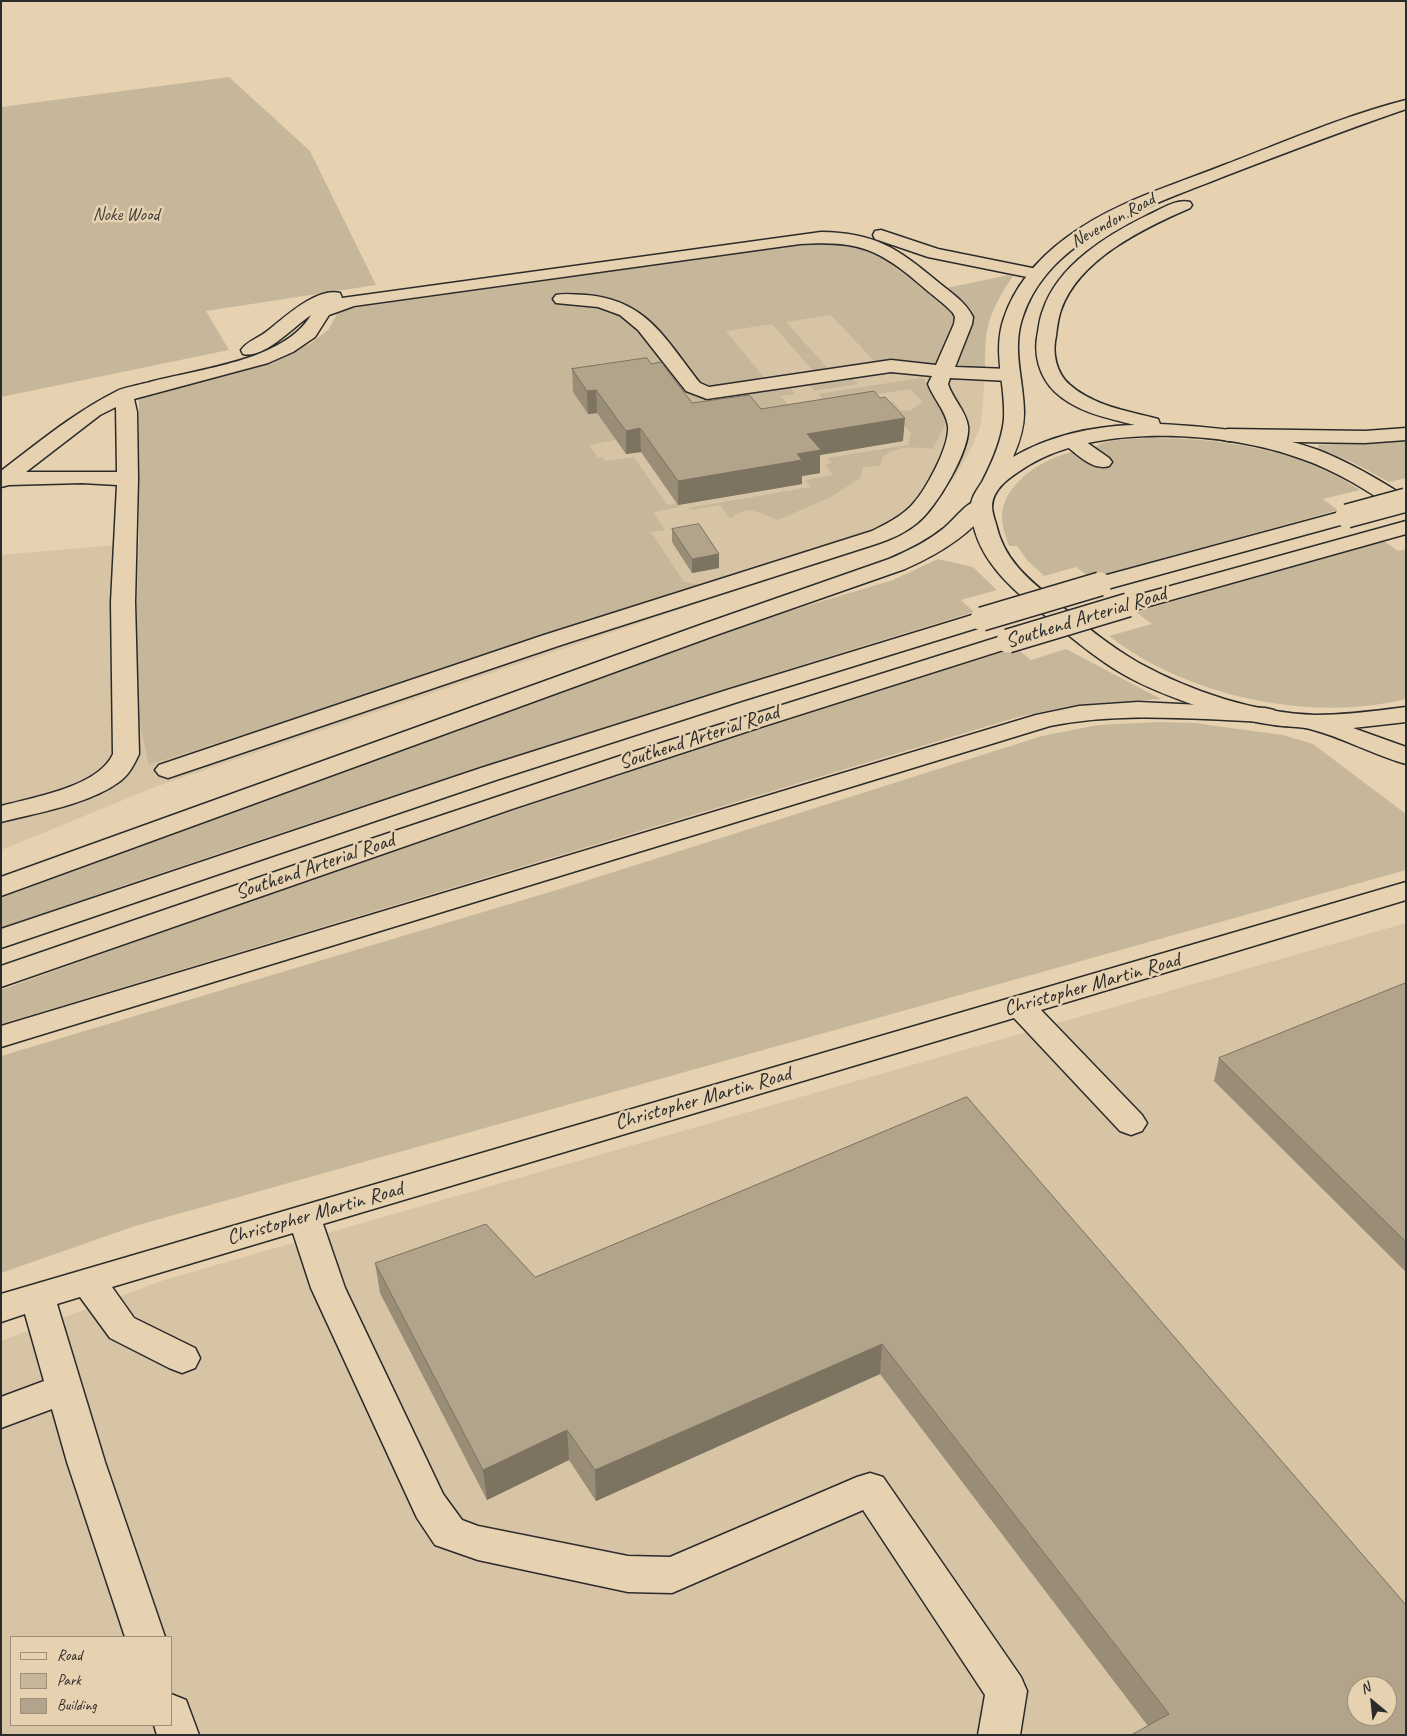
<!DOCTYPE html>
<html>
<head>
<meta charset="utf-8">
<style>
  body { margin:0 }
  #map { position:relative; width:1407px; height:1736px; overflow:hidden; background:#e6d2b0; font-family:Caveat,sans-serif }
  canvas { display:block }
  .frame { position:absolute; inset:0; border:2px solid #2b2b2b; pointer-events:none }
  .legend { position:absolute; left:10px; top:1636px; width:162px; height:90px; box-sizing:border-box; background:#e6d2b0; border:1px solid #9b8f7b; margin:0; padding:6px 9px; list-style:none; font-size:15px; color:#2b2b2b }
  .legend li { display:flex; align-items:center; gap:10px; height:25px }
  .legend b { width:25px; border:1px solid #9b8f7b }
  .north { position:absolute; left:1347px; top:1676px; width:50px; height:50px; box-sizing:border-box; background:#e6d2b0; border:1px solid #9b8f7b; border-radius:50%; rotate:332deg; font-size:14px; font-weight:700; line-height:20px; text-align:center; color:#2b2b2b }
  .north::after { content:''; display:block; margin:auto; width:18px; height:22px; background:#2b2b2b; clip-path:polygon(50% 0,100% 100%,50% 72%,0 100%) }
</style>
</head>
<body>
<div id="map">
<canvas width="1407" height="1736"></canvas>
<div class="frame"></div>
<ul class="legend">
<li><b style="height:6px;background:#e6d2b0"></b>Road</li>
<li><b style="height:14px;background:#c7b79a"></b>Park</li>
<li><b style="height:14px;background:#b2a48b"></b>Building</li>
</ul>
<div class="north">N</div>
</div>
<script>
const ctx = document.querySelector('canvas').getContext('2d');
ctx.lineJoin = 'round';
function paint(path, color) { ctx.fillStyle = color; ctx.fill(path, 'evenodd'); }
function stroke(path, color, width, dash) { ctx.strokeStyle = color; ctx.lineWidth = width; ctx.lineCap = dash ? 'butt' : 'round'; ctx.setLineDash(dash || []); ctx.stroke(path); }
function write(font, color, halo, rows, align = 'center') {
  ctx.font = font + ' Caveat,sans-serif'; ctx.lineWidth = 5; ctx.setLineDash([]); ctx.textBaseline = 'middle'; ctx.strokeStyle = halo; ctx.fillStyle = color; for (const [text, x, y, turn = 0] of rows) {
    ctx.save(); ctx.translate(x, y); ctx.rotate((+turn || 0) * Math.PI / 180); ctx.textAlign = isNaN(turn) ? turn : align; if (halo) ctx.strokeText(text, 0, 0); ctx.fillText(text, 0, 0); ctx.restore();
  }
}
const built = new Path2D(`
  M 835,240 L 866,246 L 928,292 L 1009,275 L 1013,276 L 1000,294 L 987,326 L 983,403 L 980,427 L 970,451 L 953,480 L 882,541 L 155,787 L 1,850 L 1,555 L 139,543 L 139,397 L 242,370 L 310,344 L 329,329 L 339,310 Z
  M 1406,923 L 1406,1735 L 1,1735 L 1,1341 L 164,1280 ZM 11,1637 L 171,1637 L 171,1725 L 11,1725 ZM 1357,1686 L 1387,1686 L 1387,1716 L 1357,1716 Z`);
const green = new Path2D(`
  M 229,77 L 310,151 L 376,285 L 206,311 L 229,350 L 1,397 L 1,107 Z
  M 835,240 L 866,246 L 928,292 L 1009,275 L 1013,276 C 991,308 983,329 985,367 L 970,370 C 957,362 947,359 933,365 L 877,364 L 831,315 L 786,322 L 830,371 L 815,373 L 772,324 L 726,331 L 767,381 L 789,386 L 795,394 L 781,396 L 790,407 L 589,445 L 598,458 L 602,457 L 605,461 L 634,457 L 667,505 L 678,503 L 681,507 L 653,512 L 665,530 L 651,532 L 684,582 L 700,585 L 149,765 L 138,716 L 135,660 L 139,543 L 139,397 L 242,370 L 310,344 L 329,329 L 339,310 Z
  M 851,376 L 858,384 L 815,391 L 808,383 Z
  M 920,378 L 925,379 L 925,383 L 930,383 C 932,397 946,408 945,422 C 944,430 936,441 933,449 C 914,447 896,445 882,458 L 882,462 L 880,466 L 863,467 L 860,478 L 831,497 L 778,520 C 759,513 747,503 730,519 L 720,505 L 690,510 L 688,508 L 811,487 L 805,480 L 833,475 L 825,465 L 832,463 L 827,458 L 908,445 L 911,433 L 894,414 L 887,401 L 894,402 L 900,410 L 910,411 L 923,402 L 910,389 L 825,402 L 818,394 Z
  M 1150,438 C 1220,438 1300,449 1360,490 L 1323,499 L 1338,510 L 1091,578 L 1076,567 L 1044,576 L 1027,560 L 1017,546 L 1009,546 C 1006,538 1003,530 1002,520 C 1000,486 1039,461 1068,453 C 1074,451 1081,454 1087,452 C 1093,451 1095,447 1100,444 C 1110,439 1137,439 1150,438 Z
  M 1406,440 L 1406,478 L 1389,482 L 1350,461 L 1318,448 L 1318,445 Z
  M 1384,541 L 1398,551 L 1406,549 L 1406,699 C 1310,723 1186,696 1109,636 L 1152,624 L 1136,612 Z
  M 938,559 L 973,567 L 997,590 L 961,600 L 974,612 C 648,711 324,816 1,928 L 1,898 L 413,746 L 722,634 L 796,609 L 893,580 Z
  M 1016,648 L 1031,660 L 1066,649 L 1161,699 L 1074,705 L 1018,717 L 1,1024 L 1,990 C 337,868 675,754 1016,648 Z
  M 1158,722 L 1195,723 L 1238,729 L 1283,735 L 1313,744 L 1406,814 L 1406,870 L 135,1226 L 1,1273 L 1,1056 L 560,889 L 1042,736 L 1098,725 Z`);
const minor = new Path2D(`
  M 881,230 L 938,249 L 1037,269 L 1043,270 L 1046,274 L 1043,278 L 1037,279 L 928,257 L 875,239 L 873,235 L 875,231 Z
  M 821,232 C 876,233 897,248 938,282 C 951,293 965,301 973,317 L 972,324 L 955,367 L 1009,369 L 1016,371 L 1019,375 L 1016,379 L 1009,381 L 950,378 L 948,384 C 952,398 966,411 968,426 C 971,449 936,509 917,523 C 905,533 891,539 876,544 L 561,645 L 177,775 L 168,778 L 159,775 L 155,770 L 159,765 L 544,635 L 872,531 C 886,524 900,517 911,506 C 925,492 950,446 948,426 C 946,411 933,398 928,384 L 932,376 L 891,372 L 707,399 L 686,391 L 638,330 L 620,315 L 598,307 L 556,303 L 553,299 L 556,295 C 566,293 576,295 586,295 C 647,300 665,339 700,383 L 709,387 L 891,360 L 936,365 L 954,324 L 955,317 L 953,313 C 944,303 933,296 923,287 C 880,249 858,240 800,244 L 354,306 L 329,315 L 315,337 L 293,352 L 268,363 L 134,399 L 137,412 L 138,479 L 135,602 L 139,754 C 134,765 129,775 119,782 C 89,804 37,813 1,822 L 1,806 C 34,797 98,787 113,754 L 111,602 L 117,485 L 82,483 L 9,485 L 1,487 L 1,471 C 39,442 75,412 117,391 C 122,388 143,384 150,382 C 198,369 284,361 311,315 C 294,326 265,359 243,354 L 241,350 C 246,342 258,338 266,332 C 284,318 316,287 340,293 L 342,298 ZM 116,407 L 117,472 L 26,472 L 100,415 Z
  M 1072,435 L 1079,437 L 1109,458 L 1112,462 L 1109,466 C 1093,471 1078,455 1065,445 L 1062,441 L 1065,437 Z
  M 1406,882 L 1406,900 L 1041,1010 L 1142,1115 L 1147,1123 L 1142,1131 L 1131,1135 L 1120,1131 L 1014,1018 L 323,1224 L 345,1288 L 443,1494 L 462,1520 L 478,1526 L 628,1556 L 670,1557 L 857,1477 L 870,1473 L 883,1477 L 1021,1677 L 1027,1691 L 1020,1735 L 978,1735 L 985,1695 L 863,1510 L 672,1593 L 628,1592 L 478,1560 L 435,1545 L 417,1518 L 311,1288 L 293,1233 L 112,1287 L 134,1318 L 195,1348 L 200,1358 L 195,1368 L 182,1373 L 169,1368 L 110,1338 L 80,1297 L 57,1304 L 105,1462 L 165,1637 L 125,1637 L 67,1462 L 52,1409 L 1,1428 L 1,1397 L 44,1381 L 25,1314 L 1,1322 L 1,1294 Z
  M 171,1694 L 186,1700 L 199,1735 L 157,1735 L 154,1725 L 171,1725 Z`);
const major = new Path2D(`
  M 1406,100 L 1406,109 C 1345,130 1285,153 1225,176 C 1175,196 1125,213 1081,243 C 1055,261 1033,286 1023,316 C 1011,349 1024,380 1024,413 C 1024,429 1019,443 1013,457 C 1049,436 1093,426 1135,425 C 1107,418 1076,412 1055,392 C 1039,376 1033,354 1038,332 C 1039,325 1040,317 1043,310 C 1058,265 1107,235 1148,215 C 1160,210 1176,198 1190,202 L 1192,205 L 1190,208 C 1144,228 1079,259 1061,310 C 1058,318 1057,327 1056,336 C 1052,353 1056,373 1070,385 C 1094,406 1128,411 1158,419 L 1160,424 C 1213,427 1268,432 1318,450 C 1349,462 1378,479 1406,497 L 1406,512 L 1398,511 C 1368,491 1337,471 1302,459 C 1227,431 1100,423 1029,465 C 1015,474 993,486 992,506 C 992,512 994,518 996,524 C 1004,560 1028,579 1055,601 C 1082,623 1109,646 1139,663 C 1192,692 1256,713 1316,715 C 1346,715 1376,711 1406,707 L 1406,722 L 1353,728 L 1406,747 L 1406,764 C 1373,755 1342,737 1310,729 C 1299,726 1285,727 1274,725 C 1252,722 1230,716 1209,710 C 1179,700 1148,689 1121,673 C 1096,658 1074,640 1053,622 C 1016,592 974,561 971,509 C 970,498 977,490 982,482 C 992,463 1002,440 1004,419 C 1006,385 992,352 1004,318 C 1015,285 1039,258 1066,238 C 1112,203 1171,186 1224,165 C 1282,143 1346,115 1406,100 Z`);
const highway = new Path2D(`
  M 1406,428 L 1406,440 L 1365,443 L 1228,441 L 1221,439 L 1218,435 L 1221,431 L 1228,429 L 1365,431 Z
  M 981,499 L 989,500 L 992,505 C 971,535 937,555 905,569 L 719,634 L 1,896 L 1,877 L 703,624 L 889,559 C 908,551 928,541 944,528 C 956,518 966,502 981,499 Z
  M 1347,510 L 1355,511 L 1358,516 L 1355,521 L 1100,591 L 1092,589 L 1089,584 L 1092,579 Z
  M 1406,521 L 1406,534 L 1128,612 L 1120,610 L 1116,605 L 1120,600 Z
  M 982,612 L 990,614 L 994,619 L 990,624 L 744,700 L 499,779 L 1,948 L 1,929 L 481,768 L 727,690 Z
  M 1008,634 L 1016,636 L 1020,641 L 1016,646 L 764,726 L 512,809 L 1,987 L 1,966 L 368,840 L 620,756 Z
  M 1138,702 L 1265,708 L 1274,710 L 1277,715 L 1274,720 L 1265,722 C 1193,719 1121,712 1050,726 L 1,1047 L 1,1026 L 1036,715 L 1079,706 Z`);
const highwayBridge = new Path2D(`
  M 1347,516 L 1406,500
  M 982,619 L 1100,584
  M 1008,641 L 1128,605`);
const wall = new Path2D(`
  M 651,364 L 692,403 L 761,409 L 903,441 L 820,455 L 820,473 L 802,476 L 802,484 L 678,505 L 641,452 L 626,454 L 597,413 L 588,414 L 573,392 L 572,369 Z
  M 672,529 L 719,554 L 719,568 L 692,573 L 672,542 Z
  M 1406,983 L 1406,1272 L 1214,1081 L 1219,1058 Z
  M 967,1097 L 1406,1605 L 1148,1726 L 880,1374 L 596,1501 L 569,1460 L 487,1500 L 380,1293 L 375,1263 L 535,1277 Z`);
const shadedWall = new Path2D(`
  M 596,390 L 597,413 L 588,414 L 587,391 Z
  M 905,418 L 903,441 L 820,455 L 820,473 L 802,476 L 802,484 L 678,505 L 678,481 L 797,454 L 807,434 Z
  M 640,428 L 641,452 L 626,454 L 626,431 Z
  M 719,554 L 719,568 L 692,573 L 692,559 Z
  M 882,1344 L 880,1374 L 596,1501 L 595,1470 Z
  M 567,1430 L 569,1460 L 487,1500 L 483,1470 Z`);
const building = new Path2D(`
  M 647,358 L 651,364 L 661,362 L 692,403 L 749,395 L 761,409 L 874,391 L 880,398 L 885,397 L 905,418 L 807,434 L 821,450 L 797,454 L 802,460 L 678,481 L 640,428 L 626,431 L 596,390 L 587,391 L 572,369 Z
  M 699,524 L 719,554 L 692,559 L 672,529 Z
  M 1406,983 L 1406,1242 L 1219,1058 Z
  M 967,1097 L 1406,1605 L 1406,1735 L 1131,1735 L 1169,1714 L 882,1344 L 595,1470 L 567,1430 L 483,1470 L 375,1263 L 486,1224 L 535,1277 ZM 1357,1686 L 1387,1686 L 1387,1716 L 1357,1716 Z`);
const farParknames = [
  ["Noke Wood",126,215]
];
const farStreetnames = [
  ["Nevendon Road",1113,221,-29]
];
const streetNames = [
  ["Southend Arterial Road",1086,618,-17],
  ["Southend Arterial Road",699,738,-18],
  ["Southend Arterial Road",315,867,-19],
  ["Christopher Martin Road",1092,985,-16],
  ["Christopher Martin Road",703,1099,-16],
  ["Christopher Martin Road",315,1214,-16]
];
paint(built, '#d6c4a5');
paint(green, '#c7b79a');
stroke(minor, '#2b2b2b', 3);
stroke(major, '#2b2b2b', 3);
stroke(highway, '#2b2b2b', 3);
paint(minor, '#e6d2b0');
paint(major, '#e6d2b0');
paint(highway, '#e6d2b0');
stroke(highwayBridge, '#2b2b2b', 26, []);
stroke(highwayBridge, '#e6d2b0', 23);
paint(wall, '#998d78');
paint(shadedWall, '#7d7361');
paint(building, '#b2a48b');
stroke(building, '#7d7361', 1);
write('18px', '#42403c', '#e6d2b0', farParknames);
write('18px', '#2b2b2b', '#e6d2b0', farStreetnames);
write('21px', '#2b2b2b', '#e6d2b0', streetNames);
</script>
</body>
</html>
